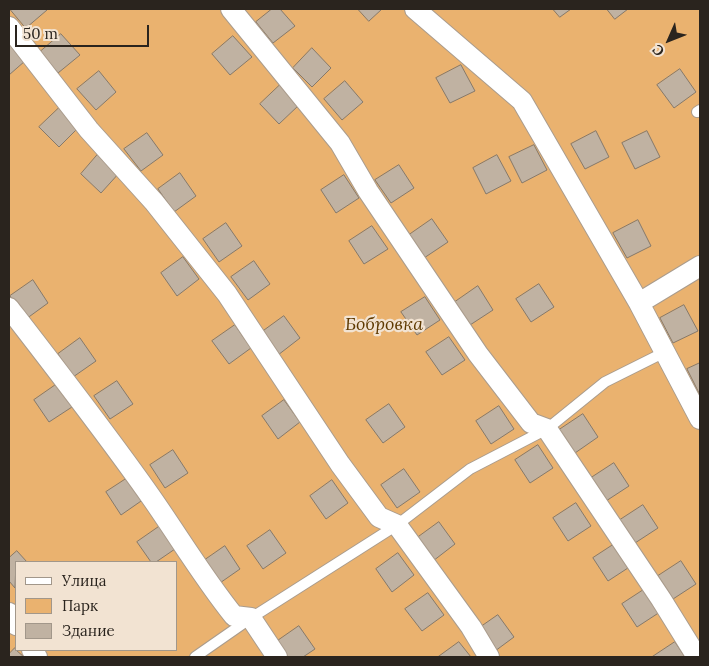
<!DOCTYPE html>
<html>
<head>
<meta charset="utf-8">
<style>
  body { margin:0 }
  #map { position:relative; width:709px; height:666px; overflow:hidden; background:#f2e3d2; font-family:Lora,serif }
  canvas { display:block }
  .frame { position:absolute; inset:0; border:10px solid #2a241e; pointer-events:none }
  .legend { position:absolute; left:15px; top:561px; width:162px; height:90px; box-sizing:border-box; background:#f2e3d2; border:1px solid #a2978a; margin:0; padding:6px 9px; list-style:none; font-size:15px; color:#2a241e }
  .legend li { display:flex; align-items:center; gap:10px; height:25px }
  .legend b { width:25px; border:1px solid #a2978a }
  .north { position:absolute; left:644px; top:15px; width:50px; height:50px; -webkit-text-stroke:4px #f2e3d2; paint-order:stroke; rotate:226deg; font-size:14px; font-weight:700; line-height:20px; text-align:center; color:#2a241e }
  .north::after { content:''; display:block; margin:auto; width:18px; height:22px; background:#2a241e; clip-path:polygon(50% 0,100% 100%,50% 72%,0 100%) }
  .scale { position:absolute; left:15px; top:25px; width:134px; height:22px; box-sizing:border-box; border:2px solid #2a241e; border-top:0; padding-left:6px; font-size:15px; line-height:18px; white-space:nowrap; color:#2a241e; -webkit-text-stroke:4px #f2e3d2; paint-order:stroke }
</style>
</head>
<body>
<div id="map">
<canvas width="709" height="666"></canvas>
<div class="frame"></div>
<ul class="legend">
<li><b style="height:6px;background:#fff"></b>Улица</li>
<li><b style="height:14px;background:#eab26f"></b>Парк</li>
<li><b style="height:14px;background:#c0b2a2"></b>Здание</li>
</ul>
<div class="north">С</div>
<div class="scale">50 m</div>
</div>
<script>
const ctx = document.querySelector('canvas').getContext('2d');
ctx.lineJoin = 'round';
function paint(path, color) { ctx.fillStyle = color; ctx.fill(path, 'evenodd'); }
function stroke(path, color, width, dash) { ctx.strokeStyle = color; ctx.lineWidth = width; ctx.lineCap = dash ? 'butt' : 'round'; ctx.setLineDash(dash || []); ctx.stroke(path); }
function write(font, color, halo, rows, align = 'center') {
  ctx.font = font + ' Lora,serif'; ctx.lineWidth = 4.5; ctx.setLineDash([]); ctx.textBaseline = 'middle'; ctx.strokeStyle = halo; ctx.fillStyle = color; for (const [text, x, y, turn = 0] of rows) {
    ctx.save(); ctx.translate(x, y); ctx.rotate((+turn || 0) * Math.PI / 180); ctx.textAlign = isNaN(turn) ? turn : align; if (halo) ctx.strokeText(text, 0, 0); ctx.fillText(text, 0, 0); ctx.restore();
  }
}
const green = new Path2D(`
  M 9,9 L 700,9 L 700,657 L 9,657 ZM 16,562 L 176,562 L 176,650 L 16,650 Z`);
const building = new Path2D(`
  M 10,9 L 46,9 L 47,10 L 26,28 Z
  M 272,9 L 280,9 L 295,26 L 273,43 L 256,22 Z
  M 358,9 L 382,9 L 369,21 Z
  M 553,9 L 571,9 L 560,17 Z
  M 607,9 L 628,9 L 615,19 Z
  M 61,34 L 80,55 L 58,73 L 40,52 Z
  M 233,36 L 252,57 L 230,75 L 212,54 Z
  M 9,43 L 25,61 L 9,75 Z
  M 312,48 L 331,68 L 312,87 L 293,68 Z
  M 461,65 L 475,91 L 450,103 L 436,78 Z
  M 680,69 L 696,92 L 674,108 L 657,85 Z
  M 99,71 L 116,92 L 96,110 L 77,89 Z
  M 345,81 L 363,102 L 342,120 L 324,99 Z
  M 280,85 L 299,105 L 279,124 L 260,104 Z
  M 59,108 L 78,128 L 59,147 L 39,127 Z
  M 596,131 L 609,157 L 585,169 L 571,144 Z
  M 647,131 L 660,157 L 635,169 L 622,143 Z
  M 147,133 L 163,155 L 141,171 L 124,149 Z
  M 534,145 L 547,170 L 522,183 L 509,157 Z
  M 99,153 L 120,172 L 101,193 L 81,174 Z
  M 497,155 L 511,181 L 486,194 L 473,168 Z
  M 399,165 L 414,188 L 391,203 L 375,180 Z
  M 180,173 L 196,196 L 174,212 L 158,189 Z
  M 344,175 L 359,198 L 336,213 L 321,190 Z
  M 432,219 L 448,242 L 424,258 L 409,235 Z
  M 638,220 L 651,246 L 627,258 L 613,233 Z
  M 226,223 L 242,246 L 219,262 L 203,239 Z
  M 372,226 L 388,249 L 364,264 L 349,241 Z
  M 183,257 L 199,279 L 177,296 L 161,273 Z
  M 254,261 L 270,284 L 248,300 L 231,277 Z
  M 33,280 L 48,303 L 26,319 L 10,296 Z
  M 539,284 L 554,307 L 531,322 L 516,299 Z
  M 478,286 L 493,310 L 470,325 L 455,302 Z
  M 425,297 L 440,320 L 417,335 L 401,312 Z
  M 684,305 L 698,331 L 673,343 L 660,318 Z
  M 284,316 L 300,338 L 278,355 L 262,332 Z
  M 235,325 L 251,348 L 229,364 L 212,341 Z
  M 449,337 L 465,360 L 442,375 L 426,352 Z
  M 80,338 L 96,361 L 73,377 L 58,354 Z
  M 700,363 L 700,395 L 687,369 Z
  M 117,381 L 133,404 L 110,419 L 94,396 Z
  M 57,384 L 72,407 L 49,422 L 34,400 Z
  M 284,400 L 300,422 L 278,439 L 262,416 Z
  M 389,404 L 405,427 L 383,443 L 366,420 Z
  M 499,406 L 514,429 L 491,444 L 476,421 Z
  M 583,414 L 598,437 L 575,453 L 559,430 Z
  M 538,445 L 553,468 L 530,483 L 515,460 Z
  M 173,450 L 188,473 L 165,488 L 150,465 Z
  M 614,463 L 629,486 L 606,501 L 591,478 Z
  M 404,469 L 420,492 L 397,508 L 381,485 Z
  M 129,477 L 144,499 L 121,515 L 106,492 Z
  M 332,480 L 348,503 L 326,519 L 310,496 Z
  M 576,503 L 591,526 L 568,541 L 553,518 Z
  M 643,505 L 658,528 L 635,543 L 620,520 Z
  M 439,522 L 455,544 L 433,561 L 417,538 Z
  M 160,526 L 175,549 L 156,562 L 151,562 L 137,542 Z
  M 270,530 L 286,553 L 263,569 L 247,546 Z
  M 616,543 L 631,566 L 608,581 L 593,558 Z
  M 225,546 L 240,569 L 217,585 L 202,562 Z
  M 17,551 L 27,562 L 16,562 L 15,588 L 9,581 L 9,558 Z
  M 398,553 L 414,575 L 392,592 L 376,569 Z
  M 681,561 L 696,584 L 673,599 L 658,576 Z
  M 645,589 L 660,612 L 637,627 L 622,604 Z
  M 428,593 L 444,615 L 422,631 L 405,609 Z
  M 498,615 L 514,637 L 491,654 L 475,631 Z
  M 299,626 L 315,649 L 303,657 L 287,657 L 276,642 Z
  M 459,642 L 471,657 L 438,657 Z
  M 675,642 L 685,657 L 652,657 Z
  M 15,648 L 16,650 L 24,657 L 9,657 L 9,654 Z`);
const lane = new Path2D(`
  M 697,112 L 700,110
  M 195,657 L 251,618 L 397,525 L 470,469 L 547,429 L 605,382 L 665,352`);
const street = new Path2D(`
  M 231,9 L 340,143 L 368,191 L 478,354 L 531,423 L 547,429 L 661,599 L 697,657
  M 415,9 L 522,101 L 639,303 L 700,419
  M 9,27 L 89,130 L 154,202 L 227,294 L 340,464 L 379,517 L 397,525 L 471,627 L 489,657
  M 639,303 L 700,266
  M 9,308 C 57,370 106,433 151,497 C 179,537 204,579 234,616 L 251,618 L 277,657
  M 9,613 L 16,625
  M 32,650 L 37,657`);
const parkNames = [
  ["Бобровка",384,325]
];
paint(green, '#eab26f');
paint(building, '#c0b2a2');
stroke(building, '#86796a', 1);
stroke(lane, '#aa9c8d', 12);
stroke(street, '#aa9c8d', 22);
stroke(lane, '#fff', 10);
stroke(street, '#fff', 20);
write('italic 18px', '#5e3900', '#f2e3d2', parkNames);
</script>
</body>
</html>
